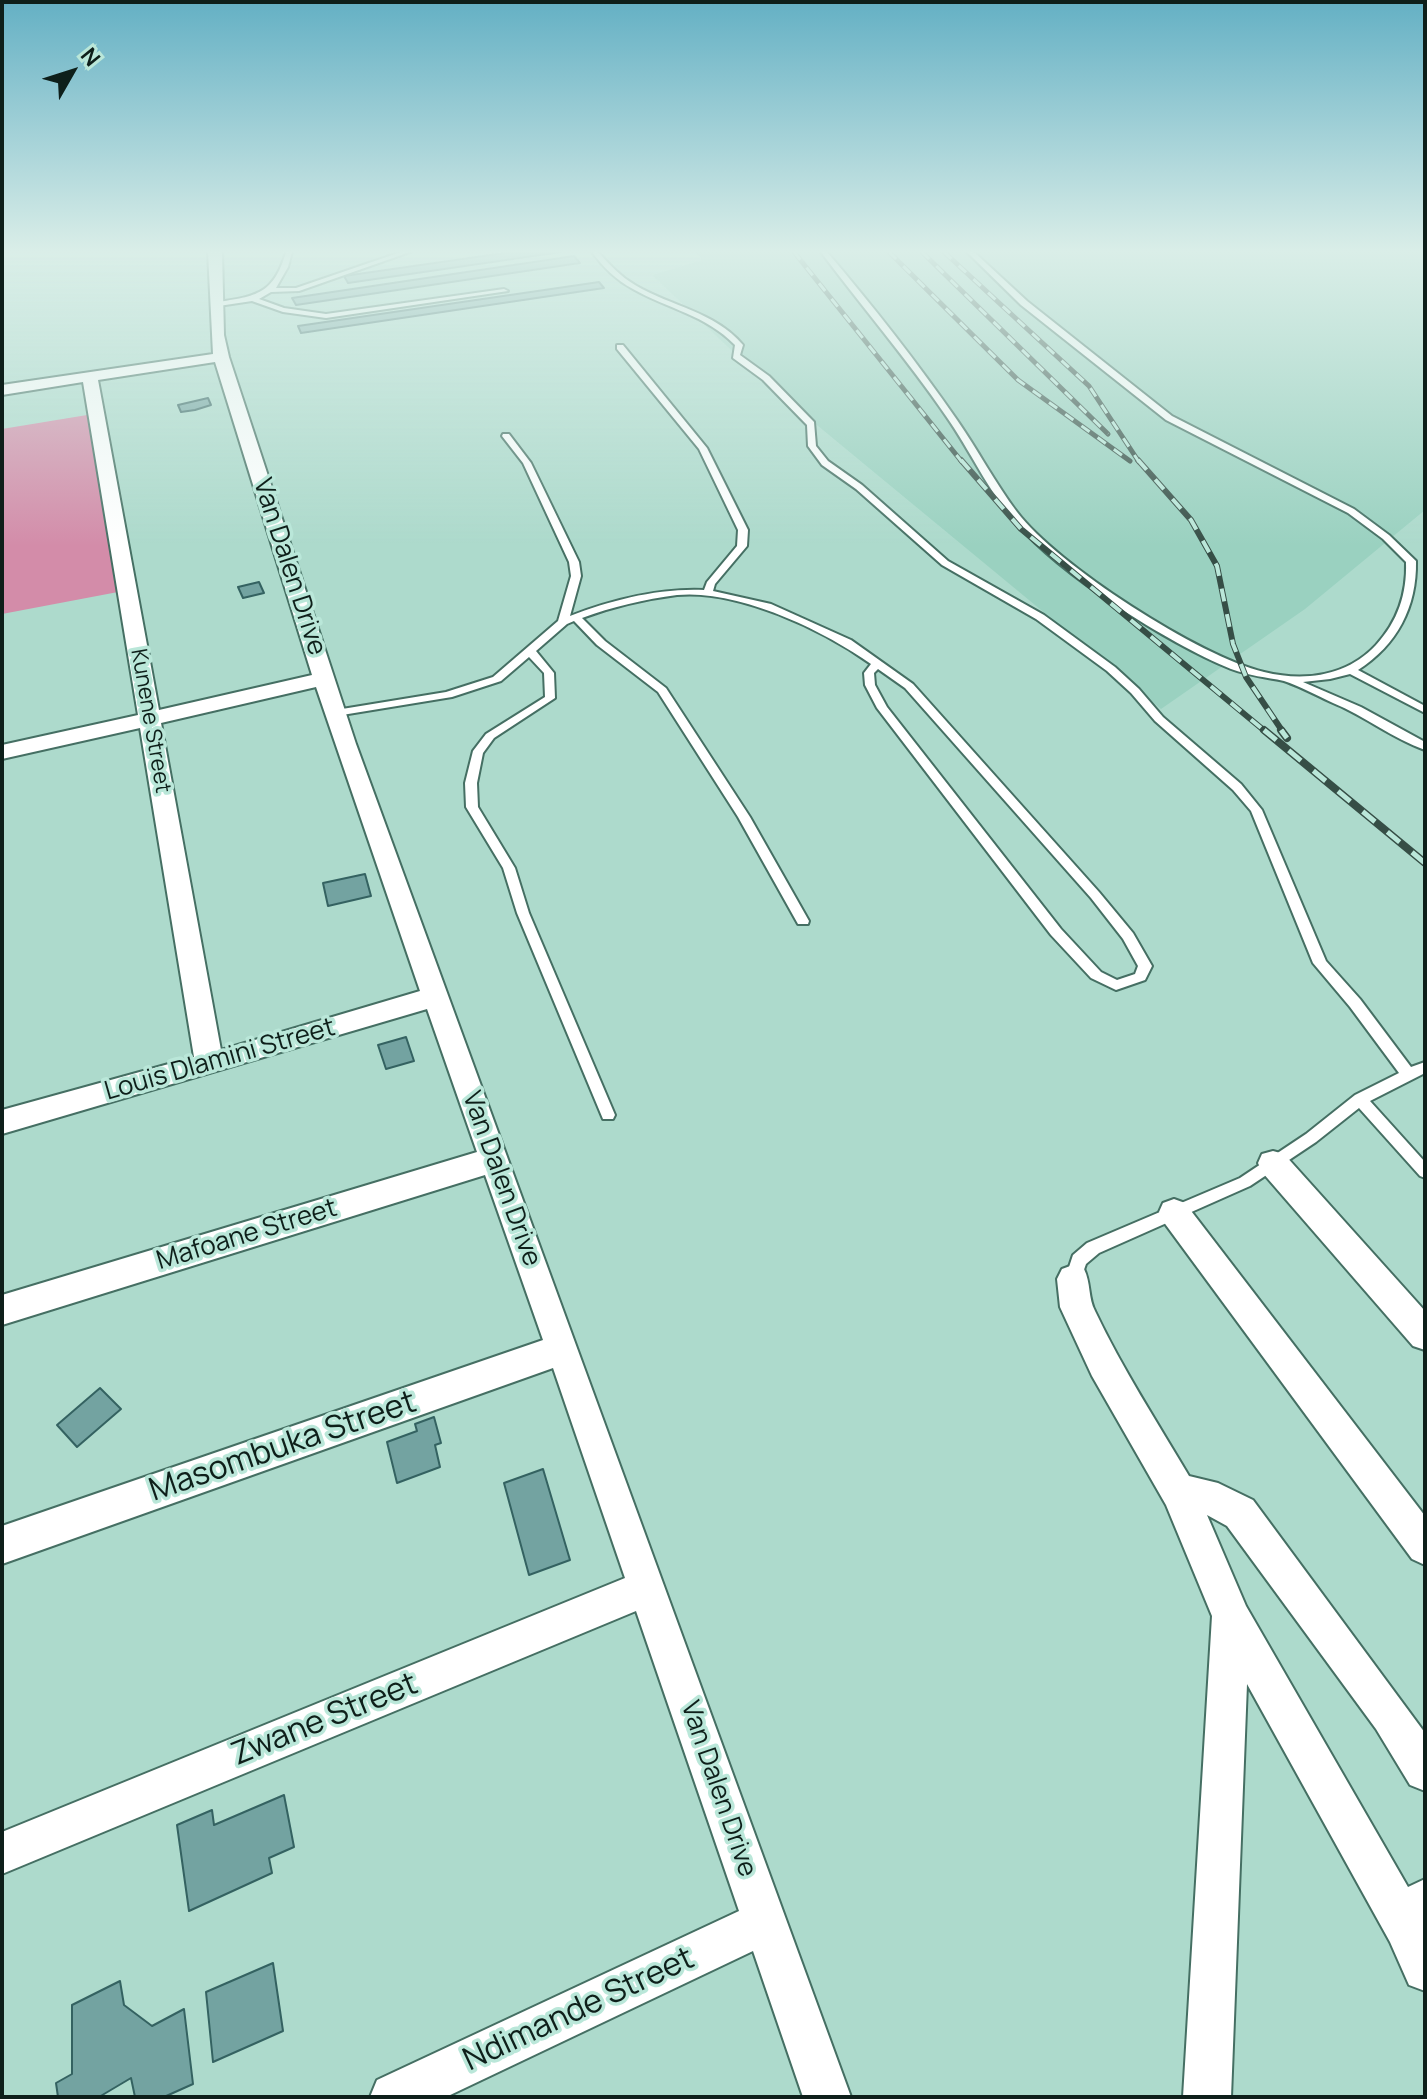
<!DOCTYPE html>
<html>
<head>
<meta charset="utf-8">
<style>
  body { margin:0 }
  #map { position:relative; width:1427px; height:2099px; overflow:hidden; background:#addacc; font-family:Manrope,sans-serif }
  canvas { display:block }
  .frame { position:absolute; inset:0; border:4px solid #0e1f1a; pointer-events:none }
  .north { position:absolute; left:32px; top:32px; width:80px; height:80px; -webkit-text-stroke:6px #bae7d9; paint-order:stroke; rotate:51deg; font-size:22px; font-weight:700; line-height:32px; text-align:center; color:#0e1f1a }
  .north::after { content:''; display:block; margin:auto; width:28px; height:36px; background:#0e1f1a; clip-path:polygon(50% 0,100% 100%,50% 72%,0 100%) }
</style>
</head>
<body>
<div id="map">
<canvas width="1427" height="2099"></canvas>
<div class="frame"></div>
<div class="north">N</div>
</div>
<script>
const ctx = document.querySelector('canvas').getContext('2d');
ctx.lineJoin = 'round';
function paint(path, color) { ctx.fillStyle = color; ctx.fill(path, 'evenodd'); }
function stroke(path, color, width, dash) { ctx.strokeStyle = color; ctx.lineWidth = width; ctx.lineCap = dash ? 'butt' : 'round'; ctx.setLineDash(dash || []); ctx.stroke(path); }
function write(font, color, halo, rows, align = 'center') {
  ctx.font = font + ' Manrope,sans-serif'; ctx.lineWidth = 7; ctx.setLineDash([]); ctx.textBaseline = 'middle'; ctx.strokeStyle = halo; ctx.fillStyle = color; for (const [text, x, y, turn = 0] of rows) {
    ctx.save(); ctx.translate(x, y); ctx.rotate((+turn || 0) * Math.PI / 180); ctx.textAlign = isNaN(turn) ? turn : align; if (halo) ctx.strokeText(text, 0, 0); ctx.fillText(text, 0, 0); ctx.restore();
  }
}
const built = new Path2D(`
  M 696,252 L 1425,252 L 1425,510 L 1305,609 L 1161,709 L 766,383 L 652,275 L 702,260 Z`);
const green = new Path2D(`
  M 87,415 L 118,592 L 2,614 L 2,429 Z`);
const building = new Path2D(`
  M 511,252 L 561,252 L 348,283 L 344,276 Z
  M 574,256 L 580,263 L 296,305 L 292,298 Z
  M 599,282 L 604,288 L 301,333 L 298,326 Z
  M 208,398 L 211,405 L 195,410 L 181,412 L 178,405 Z
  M 259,582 L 264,593 L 243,598 L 238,587 Z
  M 365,874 L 371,896 L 328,906 L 323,883 Z
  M 406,1037 L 414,1061 L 386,1069 L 378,1045 Z
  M 100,1388 L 121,1409 L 77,1447 L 57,1425 Z
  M 434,1417 L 441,1443 L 435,1445 L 440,1467 L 397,1483 L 387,1442 L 417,1431 L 415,1424 Z
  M 543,1469 L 570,1560 L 529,1575 L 504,1483 Z
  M 284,1795 L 294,1847 L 269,1858 L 272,1873 L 189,1911 L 177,1825 L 212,1810 L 214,1825 Z
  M 273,1963 L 283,2031 L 213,2062 L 206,1992 Z
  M 120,1981 L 124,2005 L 152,2026 L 184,2009 L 193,2084 L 164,2097 L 135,2097 L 131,2078 L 99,2097 L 58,2097 L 56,2083 L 72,2074 L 72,2005 Z`);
const service = new Path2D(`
  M 286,252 L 292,252 L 288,267 L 276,288 L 296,288 L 401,252 L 410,252 L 299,291 L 271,292 L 259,299 L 284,308 L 326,314 L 504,289 L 508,291 L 326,318 L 283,312 L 252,301 L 212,307 L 212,303 C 254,296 273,297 286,252 Z
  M 592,252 L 598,252 C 610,265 620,276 635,285 C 672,307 714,311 743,345 L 740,355 L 769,376 L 814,422 L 816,446 L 828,461 L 862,485 L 948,561 L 1044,615 L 1115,667 L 1139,689 L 1163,717 L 1241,784 L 1262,810 L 1326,961 L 1360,999 L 1411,1067 L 1425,1062 L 1425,1073 L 1370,1101 L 1425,1162 L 1425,1178 L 1420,1176 L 1359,1108 L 1316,1142 L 1250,1186 L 1099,1253 L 1086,1264 L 1079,1284 L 1073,1286 L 1067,1284 L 1065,1279 L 1073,1255 L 1087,1243 L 1240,1178 L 1306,1134 L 1355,1095 L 1399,1073 L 1350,1007 L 1313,963 L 1251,811 L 1233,790 L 1155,721 L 1131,693 L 1107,671 L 1036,619 L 942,565 L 856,489 L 822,465 L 808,446 L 807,425 L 763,380 L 733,358 L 735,345 C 706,315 668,309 633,289 C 616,280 603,267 592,252 Z
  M 821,252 L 827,252 C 873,306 917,362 957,420 C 978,450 995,483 1017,512 C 1057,565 1200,657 1264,672 C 1305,682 1347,676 1376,645 C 1398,621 1407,594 1406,562 L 1383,539 L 1348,513 L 1166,420 L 1021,305 L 967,252 L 974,252 L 1027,301 L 1172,416 L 1354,509 L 1389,535 L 1416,561 C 1417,607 1397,645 1358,670 L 1425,706 L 1425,713 L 1350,674 L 1330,679 L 1303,682 L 1361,707 L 1425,742 L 1425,750 C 1393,739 1365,716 1333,703 C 1318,696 1299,686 1284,681 C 1266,677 1249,676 1231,669 C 1166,642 1062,576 1016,523 C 988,491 970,450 946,416 C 907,359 862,307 821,252 Z
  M 617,345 L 623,345 L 707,448 L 748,530 L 747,546 L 715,584 L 713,591 L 771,604 L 851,640 L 913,684 L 1099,892 L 1133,933 L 1152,966 L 1145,980 L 1116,990 L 1091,978 L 1051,935 L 877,708 L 865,685 L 864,673 L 871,664 C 823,630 738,589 677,595 C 645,599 612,607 582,618 L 605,641 L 666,688 L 750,817 L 809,921 L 808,924 L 798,924 L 738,817 L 658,692 L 597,645 L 574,621 L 567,624 L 536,651 L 554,673 L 555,698 L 494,738 L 483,753 L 477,783 L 478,807 L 515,868 L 529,913 L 615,1115 L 613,1119 L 603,1119 L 517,913 L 503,868 L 466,807 L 465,783 L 473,751 L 486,734 L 545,697 L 544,673 L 529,657 L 501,681 L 452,697 L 336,716 L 331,713 L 336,710 L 446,692 L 493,677 L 558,621 L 571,576 L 569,562 L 523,463 L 502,436 L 503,434 L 509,434 L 531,463 L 579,562 L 581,576 L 570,616 C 612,600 658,588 704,590 L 707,582 L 737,546 L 738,530 L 699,449 L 617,349 ZM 878,669 L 905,688 L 1091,898 L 1123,939 L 1138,966 L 1135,974 L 1117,980 L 1101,972 L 1061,929 L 887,707 L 875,685 L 874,673 Z`);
const minor = new Path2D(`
  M 208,252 L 222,252 L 224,335 L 229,357 L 356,744 L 851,2097 L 803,2097 L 753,1951 L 446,2097 L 370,2097 L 377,2080 L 739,1911 L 636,1611 L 2,1874 L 2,1832 L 625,1578 L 553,1368 L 2,1564 L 2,1526 L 543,1340 L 485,1175 L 2,1325 L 2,1295 L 477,1152 L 427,1009 L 2,1134 L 2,1110 L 194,1057 L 140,728 L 2,759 L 2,745 L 138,715 L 83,382 L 2,395 L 2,385 L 213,354 ZM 215,362 L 312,675 L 159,710 L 98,380 ZM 316,687 L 420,991 L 221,1050 L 161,723 Z
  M 1273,1151 L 1284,1154 L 1425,1311 L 1425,1350 L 1413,1346 L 1262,1172 L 1258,1163 L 1262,1154 Z
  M 1174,1199 L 1185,1203 L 1425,1516 L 1425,1565 L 1412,1559 L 1163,1221 L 1159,1212 L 1163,1203 Z
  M 1073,1265 L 1084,1269 C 1091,1283 1088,1298 1095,1311 C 1122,1368 1157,1422 1189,1476 L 1218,1483 L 1253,1500 L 1425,1733 L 1425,1791 L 1410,1785 L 1376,1729 L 1227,1526 L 1207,1515 L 1246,1606 L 1408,1887 L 1425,1879 L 1425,1991 L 1409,1985 L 1390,1942 L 1247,1684 L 1231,2097 L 1183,2097 L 1212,1616 L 1166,1505 L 1092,1376 L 1060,1307 L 1057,1279 L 1062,1269 Z`);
const railFar2 = new Path2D(`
  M 794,252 L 962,462
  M 889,252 L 1018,380 L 1130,461
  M 922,252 L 1108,434
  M 944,252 L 1089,386 L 1139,462`);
const railFar1 = new Path2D(`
  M 961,460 L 1021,529 L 1266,732
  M 1138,460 L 1191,520 L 1217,566 L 1233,644 L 1246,677 L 1283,732`);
const rail = new Path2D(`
  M 1264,730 L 1425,863
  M 1281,730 L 1287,738`);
const farStreetnames = [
  ["Kunene Street",150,721,80]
];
const streetNames = [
  ["Van Dalen Drive",289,567,72],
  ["Louis Dlamini Street",220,1060,-16],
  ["Van Dalen Drive",501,1179,70],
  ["Mafoane Street",247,1235,-17],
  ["Van Dalen Drive",718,1789,71]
];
const nearStreetnames = [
  ["Masombuka Street",283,1447,-19],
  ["Zwane Street",325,1720,-22],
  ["Ndimande Street",579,2010,-25]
];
paint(built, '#9ad1c0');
paint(green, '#d38ca9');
paint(building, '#73a3a1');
stroke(building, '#346261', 2);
stroke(service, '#456f63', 4);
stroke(minor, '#456f63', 4);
paint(service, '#fff');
paint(minor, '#fff');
stroke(railFar2, '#364e46', 5);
stroke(railFar1, '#364e46', 6);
stroke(rail, '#364e46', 8);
stroke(railFar2, '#bae7d9', 3, [10]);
stroke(railFar1, '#bae7d9', 4, [13]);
stroke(rail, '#bae7d9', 5, [16]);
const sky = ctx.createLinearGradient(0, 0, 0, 546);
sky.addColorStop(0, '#64b0c4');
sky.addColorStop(0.46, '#daeee8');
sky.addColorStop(1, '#daeee800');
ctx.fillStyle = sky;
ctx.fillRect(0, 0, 1427, 546);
write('22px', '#0e1f1a', '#bae7d9', farStreetnames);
write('26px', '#0e1f1a', '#bae7d9', streetNames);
write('32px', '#0e1f1a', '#bae7d9', nearStreetnames);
</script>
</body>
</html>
